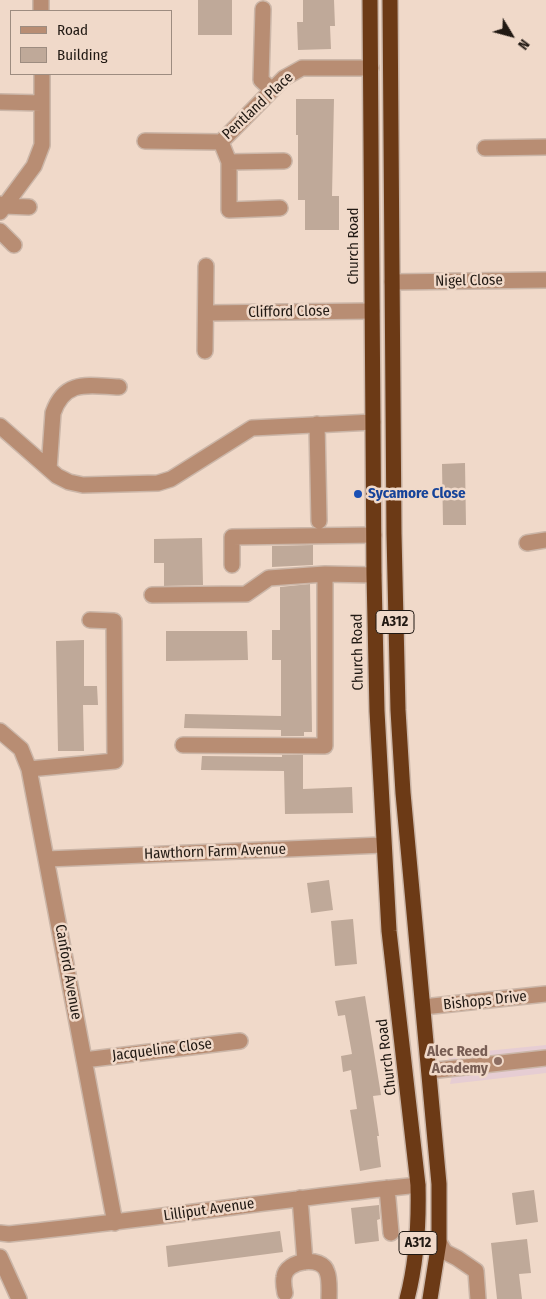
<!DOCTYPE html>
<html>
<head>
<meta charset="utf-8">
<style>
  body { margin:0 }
  #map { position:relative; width:546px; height:1299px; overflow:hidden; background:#f0d9c9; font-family:"Fira Sans Condensed",sans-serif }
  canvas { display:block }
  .legend { position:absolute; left:10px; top:10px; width:162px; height:65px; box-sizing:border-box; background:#f0d9c9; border:1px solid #9d8c80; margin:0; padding:6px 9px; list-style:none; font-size:15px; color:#211913 }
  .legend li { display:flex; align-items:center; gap:10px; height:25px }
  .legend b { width:25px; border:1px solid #9d8c80 }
  .north { position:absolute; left:486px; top:10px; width:50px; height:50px; -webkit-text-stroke:4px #f0d9c9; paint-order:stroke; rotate:127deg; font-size:14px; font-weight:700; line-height:20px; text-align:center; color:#211913 }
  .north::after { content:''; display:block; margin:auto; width:18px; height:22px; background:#211913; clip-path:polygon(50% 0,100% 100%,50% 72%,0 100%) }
</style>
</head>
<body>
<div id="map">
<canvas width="546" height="1299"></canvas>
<ul class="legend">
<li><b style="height:6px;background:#b88d73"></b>Road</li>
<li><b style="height:14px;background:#bfa999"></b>Building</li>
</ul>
<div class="north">N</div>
</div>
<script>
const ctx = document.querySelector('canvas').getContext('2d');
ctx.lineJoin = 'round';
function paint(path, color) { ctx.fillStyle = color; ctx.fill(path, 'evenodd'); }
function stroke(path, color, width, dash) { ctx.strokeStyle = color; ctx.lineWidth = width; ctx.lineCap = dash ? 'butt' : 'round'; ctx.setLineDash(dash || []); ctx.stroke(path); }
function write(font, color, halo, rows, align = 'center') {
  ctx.font = font + ' "Fira Sans Condensed",sans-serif'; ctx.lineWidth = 5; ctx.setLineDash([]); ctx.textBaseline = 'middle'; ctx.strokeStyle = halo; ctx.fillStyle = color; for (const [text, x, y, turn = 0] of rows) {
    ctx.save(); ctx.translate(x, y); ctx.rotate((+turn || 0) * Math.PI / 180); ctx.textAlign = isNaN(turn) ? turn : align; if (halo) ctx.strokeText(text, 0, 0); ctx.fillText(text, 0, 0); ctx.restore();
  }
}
const education = new Path2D(`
  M 546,1045 L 546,1073 L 450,1084 L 454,1067 L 446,1055 Z`);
const building = new Path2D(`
  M 198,0 L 232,0 L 232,35 L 198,35 Z
  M 303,0 L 334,0 L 335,26 L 330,26 L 331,49 L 298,50 L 297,22 L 303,22 Z
  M 296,99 L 334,99 L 332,196 L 339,196 L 339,230 L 305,230 L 305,200 L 298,200 L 298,135 L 296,135 Z
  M 465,463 L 466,525 L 443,525 L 442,464 Z
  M 202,538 L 203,585 L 164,586 L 164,563 L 154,563 L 154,539 Z
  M 313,545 L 313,565 L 272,567 L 272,546 Z
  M 310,584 L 312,732 L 304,732 L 304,736 L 281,736 L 281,730 L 184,728 L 185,714 L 281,716 L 281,660 L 272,660 L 272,630 L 280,630 L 280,587 Z
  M 166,631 L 247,631 L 248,660 L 166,661 Z
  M 84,640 L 84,686 L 97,686 L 98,705 L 83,705 L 84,751 L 58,751 L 56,641 Z
  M 282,755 L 303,755 L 303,789 L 352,787 L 353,813 L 285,814 L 284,771 L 201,770 L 202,756 L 282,757 Z
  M 329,880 L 333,910 L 311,913 L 307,883 Z
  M 353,919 L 357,964 L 335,966 L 331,921 Z
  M 365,996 L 381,1095 L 373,1096 L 379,1136 L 377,1136 L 381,1167 L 360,1171 L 350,1110 L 357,1109 L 351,1070 L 343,1072 L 341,1056 L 352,1054 L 345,1015 L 338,1016 L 335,1001 Z
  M 534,1190 L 538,1222 L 516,1225 L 512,1193 Z
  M 379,1205 L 380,1219 L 377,1220 L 379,1241 L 355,1244 L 351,1208 Z
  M 280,1231 L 283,1252 L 168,1267 L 166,1246 Z
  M 527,1239 L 531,1273 L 519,1274 L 522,1299 L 497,1299 L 491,1243 Z`);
const minor = new Path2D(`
  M 41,0 L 41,11
  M 263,9 L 261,80 L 272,90
  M 0,102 L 42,103
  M 145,141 L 221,142 L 284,78 L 302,68 L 371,68
  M 221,142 L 229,162 L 229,210 L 280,208
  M 485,148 L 546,147
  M 229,162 L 284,161
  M 0,204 L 4,206 L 29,207
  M 0,212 L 34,166 L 42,145 L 42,74
  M 0,231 L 14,245
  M 392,282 L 546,280
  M 206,313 L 372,311
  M 205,351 L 206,266
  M 317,424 L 319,521
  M 0,426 L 57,476 L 69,482 L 83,485 L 158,483 L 171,479 L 252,428 L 373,422
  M 49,469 L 53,413 C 65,378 90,386 119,387
  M 527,543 L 546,540
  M 232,565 L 232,537 L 374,535
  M 152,595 L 246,594 L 269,578 L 325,574 L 374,575
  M 0,731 L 21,749 L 29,769 L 115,1223
  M 183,745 L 325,746 L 325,574
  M 29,769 L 115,761 L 114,621 L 90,620
  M 47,859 L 383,845
  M 423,1007 L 546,994
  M 84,1060 L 240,1041
  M 429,1071 L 546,1058
  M 387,1188 L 391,1233
  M 300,1198 L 305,1262
  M 0,1233 L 9,1234 C 146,1220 282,1199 418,1185
  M 439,1242 L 445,1252 L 457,1258 L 476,1271 L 478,1299
  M 0,1257 L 19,1299
  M 285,1293 C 284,1288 283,1282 284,1277 C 286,1260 322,1255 327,1272 C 330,1279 329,1291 329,1299`);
const highway = new Path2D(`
  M 370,0 L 374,575 L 377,711 L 389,931 L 418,1185 C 419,1224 417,1261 407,1299
  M 390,0 L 394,534 L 398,710 L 403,793 L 439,1184 L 439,1242 L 430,1299`);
const markers = [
  [358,494,5,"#1a4fb4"],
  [498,1061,5,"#8d6e63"]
];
const shields = [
  [395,622,38],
  [418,1243,38]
];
const shieldNames = [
  ["A312",395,622],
  ["A312",418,1243]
];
const streetNames = [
  ["Pentland Place",258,106,-43],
  ["Church Road",354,246,-90],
  ["Nigel Close",469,281,-1],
  ["Clifford Close",289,312,-1],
  ["Church Road",358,652,-91],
  ["Hawthorn Farm Avenue",215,852,-2],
  ["Canford Avenue",68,972,80],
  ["Bishops Drive",485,1001,-6],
  ["Jacqueline Close",162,1050,-7],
  ["Church Road",387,1057,-97],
  ["Lilliput Avenue",209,1210,-8]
];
const transitNames = [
  ["Sycamore Close",368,494]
];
const educationNames = [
  ["Alec Reed",488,1052],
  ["Academy",488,1069]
];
paint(education, '#e6cdd3');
paint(building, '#bfa999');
stroke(minor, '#cbb6a8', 18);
stroke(highway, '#cbb6a8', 18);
stroke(minor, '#b88d73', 15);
stroke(highway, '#6c3a16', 15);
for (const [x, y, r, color] of markers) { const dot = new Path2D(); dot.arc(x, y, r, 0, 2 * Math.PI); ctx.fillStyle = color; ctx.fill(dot); stroke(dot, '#f0d9c9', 2); }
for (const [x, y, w] of shields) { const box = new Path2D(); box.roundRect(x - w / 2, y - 11.5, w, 23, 4); ctx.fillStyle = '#f0d9c9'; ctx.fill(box); stroke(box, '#211913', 1); }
write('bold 14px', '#211913', null, shieldNames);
write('15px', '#211913', '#f0d9c9', streetNames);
write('bold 15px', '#164399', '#f0d9c9', transitNames, 'left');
write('bold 15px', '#785e54', '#f0d9c9', educationNames, 'right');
</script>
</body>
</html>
